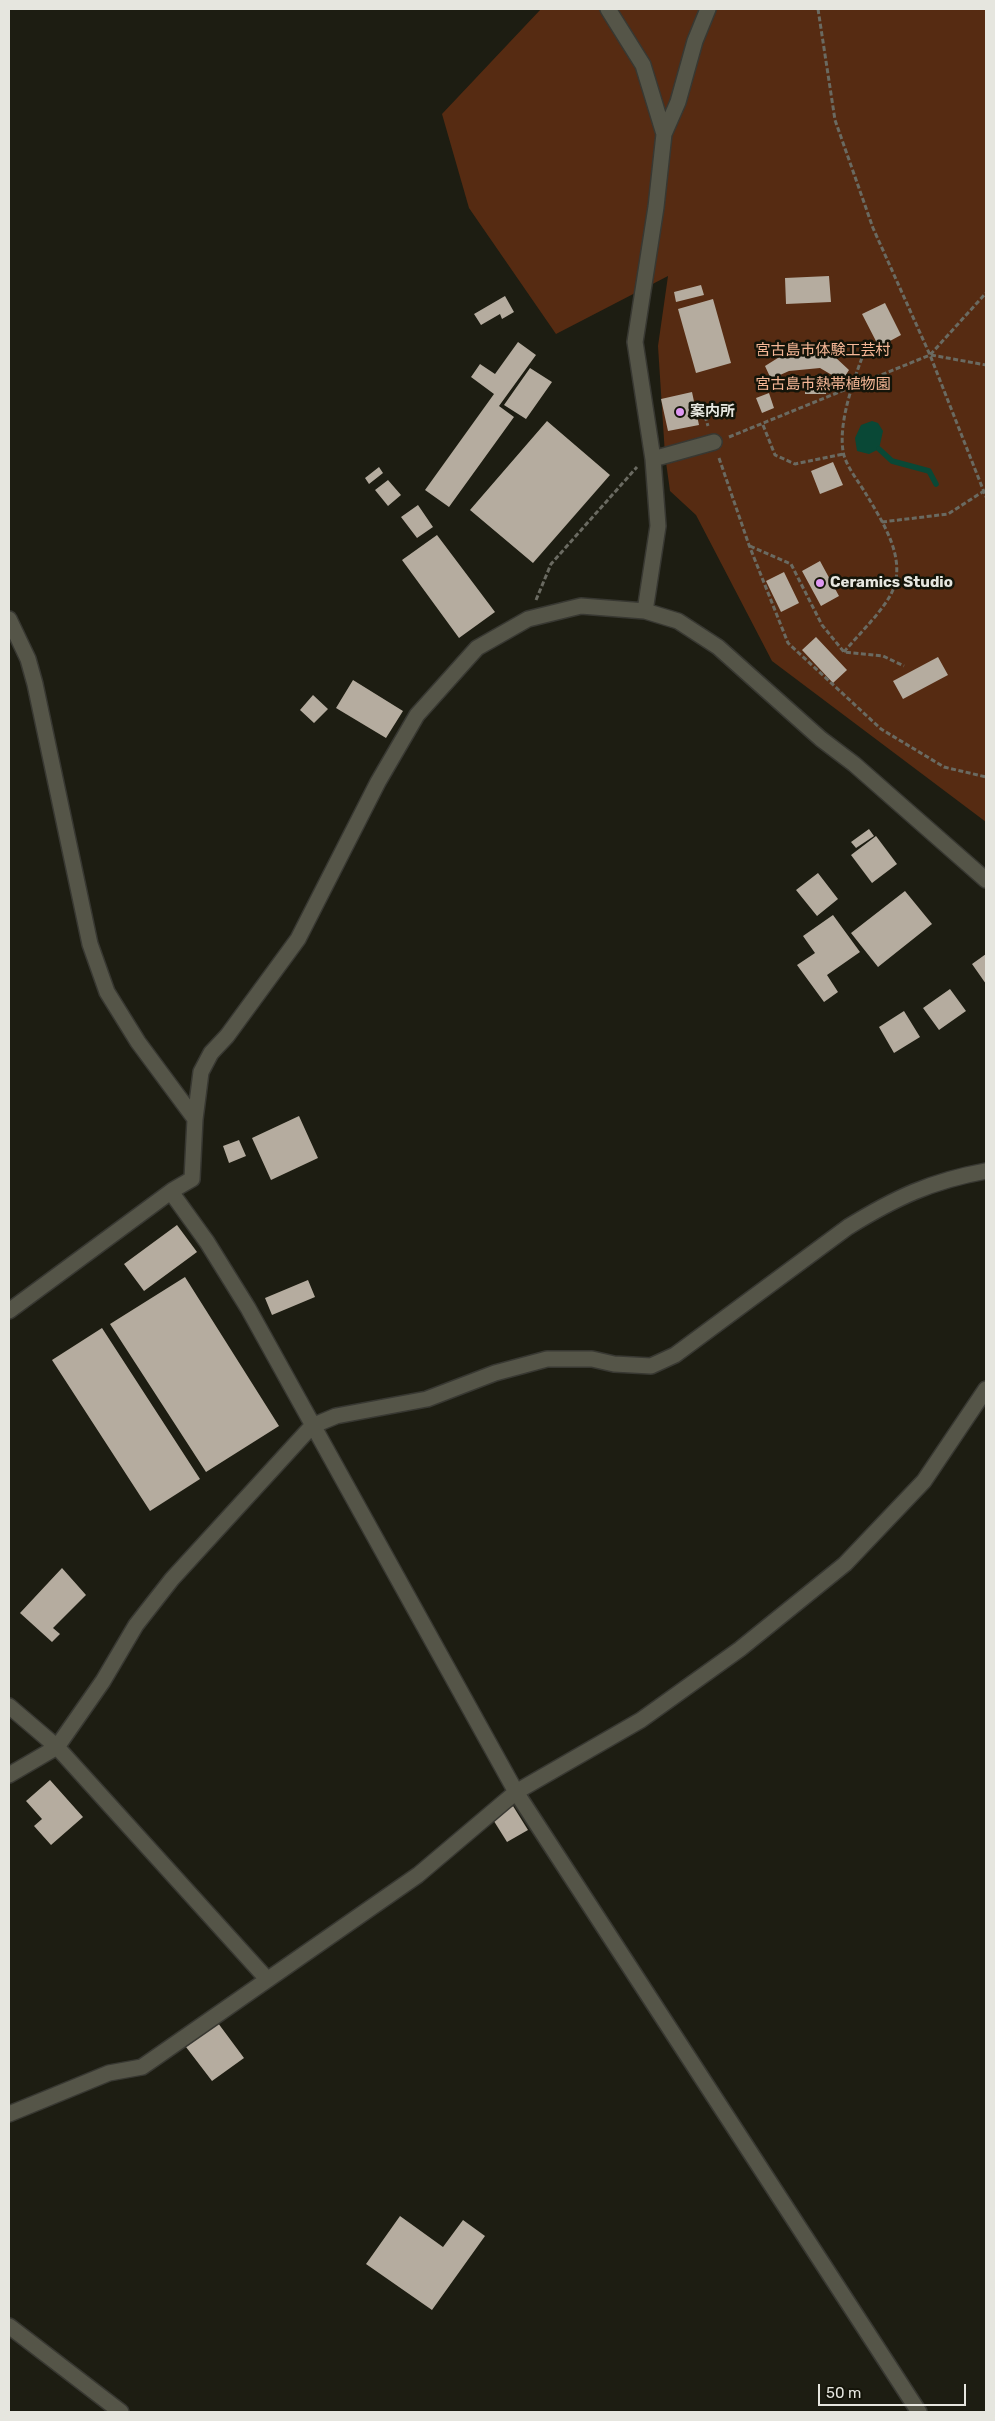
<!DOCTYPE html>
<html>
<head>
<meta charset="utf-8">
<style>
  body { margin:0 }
  #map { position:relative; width:995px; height:2421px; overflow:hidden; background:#1d1d12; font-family:Rubik,sans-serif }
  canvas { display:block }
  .frame { position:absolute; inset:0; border:10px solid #e6e6df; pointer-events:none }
  .scale { position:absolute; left:818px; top:2384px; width:148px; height:22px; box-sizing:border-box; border:2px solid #e6e6df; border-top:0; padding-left:6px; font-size:15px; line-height:18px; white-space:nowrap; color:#e6e6df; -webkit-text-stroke:4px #141409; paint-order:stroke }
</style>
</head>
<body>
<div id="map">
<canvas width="995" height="2421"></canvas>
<div class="frame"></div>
<div class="scale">50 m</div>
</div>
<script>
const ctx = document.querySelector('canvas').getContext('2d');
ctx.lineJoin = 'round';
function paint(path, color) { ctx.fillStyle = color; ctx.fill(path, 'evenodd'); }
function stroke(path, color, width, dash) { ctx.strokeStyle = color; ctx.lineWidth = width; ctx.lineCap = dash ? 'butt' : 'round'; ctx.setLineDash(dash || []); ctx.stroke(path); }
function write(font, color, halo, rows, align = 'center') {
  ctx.font = font + ' Rubik,"Noto Sans JP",sans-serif'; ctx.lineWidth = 5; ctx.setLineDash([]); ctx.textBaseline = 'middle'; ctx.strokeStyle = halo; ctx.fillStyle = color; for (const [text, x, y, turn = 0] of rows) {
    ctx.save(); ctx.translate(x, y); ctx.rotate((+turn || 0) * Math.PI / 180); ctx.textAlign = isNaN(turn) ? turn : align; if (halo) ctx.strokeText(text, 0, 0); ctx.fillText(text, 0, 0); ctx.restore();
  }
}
const green = new Path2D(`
  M 541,9 L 986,9 L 986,822 L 772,661 L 696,515 L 670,491 L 665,455 L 658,346 L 668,276 L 556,334 L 469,208 L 442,114 Z`);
const water = new Path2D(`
  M 872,421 L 878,423 L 883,431 L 879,449 L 869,454 L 857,451 L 855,438 L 861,425 Z`);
const stream = new Path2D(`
  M 879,449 L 892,461 L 929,471 L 936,484`);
const building = new Path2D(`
  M 829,276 L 831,302 L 786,304 L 785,278 Z
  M 701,285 L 704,295 L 676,302 L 674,292 Z
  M 505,296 L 514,312 L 502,319 L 500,314 L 481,325 L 474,314 Z
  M 713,299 L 731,363 L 696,373 L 678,309 Z
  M 885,303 L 901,335 L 879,347 L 862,314 Z
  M 518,342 L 536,355 L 499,406 L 514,417 L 449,507 L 425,490 L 494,394 L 471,377 L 480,364 L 495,374 Z
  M 797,351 L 817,351 L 835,357 L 849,370 L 842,381 L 820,368 L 789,371 L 771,379 L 765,366 L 781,356 Z
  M 530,368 L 552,382 L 526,419 L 504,405 Z
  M 805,378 L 826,378 L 826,394 L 805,394 Z
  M 692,392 L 699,425 L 668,431 L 661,399 Z
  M 769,393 L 774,408 L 762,413 L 756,398 Z
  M 547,421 L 610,475 L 533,563 L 470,510 Z
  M 833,462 L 843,485 L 820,494 L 811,471 Z
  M 379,467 L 383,473 L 369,484 L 365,478 Z
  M 388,480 L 401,495 L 388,506 L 375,490 Z
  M 418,505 L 433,527 L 417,538 L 401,517 Z
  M 437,535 L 495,612 L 459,638 L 402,560 Z
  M 820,561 L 839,596 L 821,606 L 802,571 Z
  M 784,572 L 799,603 L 781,612 L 766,581 Z
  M 816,637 L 847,670 L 833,683 L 802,650 Z
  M 938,657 L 948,675 L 903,699 L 893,681 Z
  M 353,680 L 403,711 L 386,738 L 336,708 Z
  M 313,695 L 328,709 L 314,723 L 300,710 Z
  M 869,829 L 874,836 L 856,848 L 851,842 Z
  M 876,836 L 897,864 L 872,883 L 851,855 Z
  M 818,873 L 838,899 L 817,916 L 796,890 Z
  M 905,891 L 932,924 L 878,967 L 851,933 Z
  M 833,915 L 860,952 L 827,975 L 838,992 L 824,1002 L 797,965 L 815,953 L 803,936 Z
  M 986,954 L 986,984 L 972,964 Z
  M 950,989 L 966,1011 L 939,1030 L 923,1008 Z
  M 904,1011 L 920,1037 L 894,1053 L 879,1027 Z
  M 299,1116 L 318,1158 L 271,1180 L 252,1138 Z
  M 239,1140 L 246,1156 L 229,1163 L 223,1146 Z
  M 177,1225 L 197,1252 L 144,1291 L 124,1264 Z
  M 185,1277 L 279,1426 L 206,1472 L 110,1324 Z
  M 308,1280 L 315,1297 L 272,1315 L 265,1298 Z
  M 102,1328 L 200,1479 L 150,1511 L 52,1360 Z
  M 62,1568 L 86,1595 L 53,1628 L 60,1634 L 52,1642 L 20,1613 Z
  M 50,1780 L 83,1817 L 51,1845 L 34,1826 L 42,1819 L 26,1801 Z
  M 513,1806 L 528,1830 L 507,1842 L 492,1818 Z
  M 218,2023 L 244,2058 L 212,2081 L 186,2047 Z
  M 400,2216 L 443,2247 L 463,2220 L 485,2236 L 432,2310 L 366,2264 Z`);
const path = new Path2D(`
  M 818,9 L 835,120 L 873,228 L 930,355 L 986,497
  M 931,355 L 986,365
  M 705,416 L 708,426
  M 763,425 L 775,455 L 795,464 L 843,454
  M 729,437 L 930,355 L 986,293
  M 719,458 L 749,545 L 788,643 L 881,729 L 944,767 L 986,777
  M 882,522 L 948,514 L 984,491
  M 750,546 L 791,564 L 822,625 L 844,652 L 883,656 L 904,666
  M 536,600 L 551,564 L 637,467
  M 844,652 C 858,635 879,615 890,596 C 909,562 884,524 866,494 C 859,482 845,465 843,451 C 838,418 857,372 868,341`);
const minor = new Path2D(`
  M 608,9 L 643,65 L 664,134
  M 653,459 L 714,442
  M 645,611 L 658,526 L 653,459 L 635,342 L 656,207 L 664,134 L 678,102 L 695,41 L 708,9
  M 9,619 L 28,659 L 35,684 L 90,944 L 107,992 L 138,1042 L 195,1119
  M 171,1192 L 207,1242 L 248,1308 L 516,1792 L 919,2412
  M 9,1311 L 173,1190 L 192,1179 L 195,1119 L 201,1072 L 211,1053 L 227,1036 L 298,939 L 378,782 L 417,715 L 477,648 L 528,619 L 581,606 L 645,611 L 678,621 L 718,647 L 821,739 L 854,764 L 986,880
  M 9,1706 L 57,1747 L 267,1979
  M 9,1775 L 57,1747 L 103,1681 L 136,1625 L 172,1579 L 312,1426 L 336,1416 L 427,1399 L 495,1373 L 547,1359 L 592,1359 L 614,1364 L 651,1366 L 675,1355 L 848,1227 C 895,1198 931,1181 986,1171
  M 9,2114 L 109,2073 L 142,2067 L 418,1875 L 516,1792 L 641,1720 L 740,1649 L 845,1564 L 924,1481 L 986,1389
  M 9,2326 L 121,2412`);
const markers = [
  [680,412,5,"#de98f2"],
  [820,583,5,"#de98f2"]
];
const parkNames = [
  ["宮古島市体験工芸村",823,351],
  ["宮古島市熱帯植物園",823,385]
];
const poiNames = [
  ["案内所",690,412],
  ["Ceramics Studio",830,583]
];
paint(green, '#562b12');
paint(water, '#094836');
stroke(stream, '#094836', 5.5);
paint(building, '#b5ac9f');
stroke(minor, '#383832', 18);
stroke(path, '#6a6a61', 3, [5, 2.5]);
stroke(minor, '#555548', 15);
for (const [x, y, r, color] of markers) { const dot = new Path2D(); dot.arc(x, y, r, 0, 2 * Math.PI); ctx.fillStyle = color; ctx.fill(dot); stroke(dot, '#141409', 2); }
write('15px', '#f7b897', '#141409', parkNames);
write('bold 15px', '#e6e6df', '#141409', poiNames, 'left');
</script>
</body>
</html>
